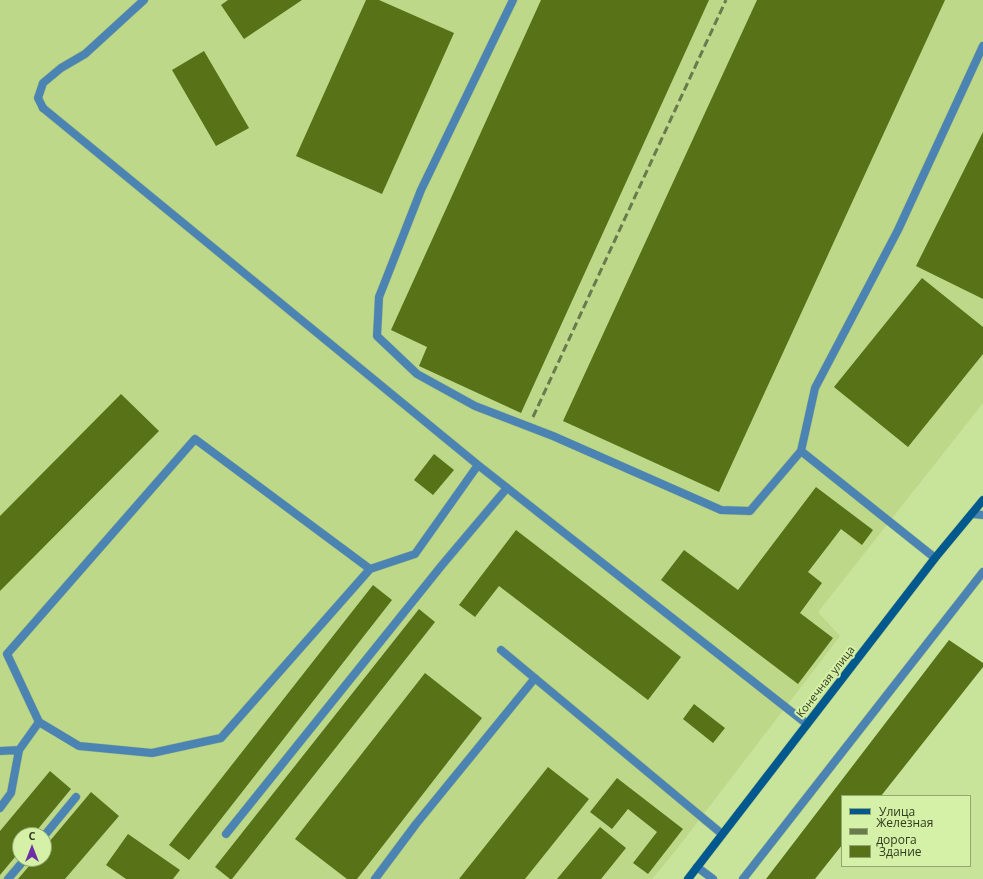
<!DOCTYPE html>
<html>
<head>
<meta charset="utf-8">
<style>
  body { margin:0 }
  #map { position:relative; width:983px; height:879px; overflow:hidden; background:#c8e39a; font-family:"Open Sans",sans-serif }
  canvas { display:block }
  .legend { position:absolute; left:841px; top:795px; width:130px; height:72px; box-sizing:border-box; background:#d5f0a7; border:1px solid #93a870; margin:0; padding:5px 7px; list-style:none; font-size:12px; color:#313b1e }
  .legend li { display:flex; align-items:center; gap:8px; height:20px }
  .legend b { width:20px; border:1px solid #93a870 }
  .north { position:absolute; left:12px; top:827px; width:40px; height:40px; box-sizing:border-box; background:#d5f0a7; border:1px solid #93a870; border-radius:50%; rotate:0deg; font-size:11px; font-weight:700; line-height:16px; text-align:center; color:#313b1e }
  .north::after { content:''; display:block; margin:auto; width:14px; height:18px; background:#6e2fa4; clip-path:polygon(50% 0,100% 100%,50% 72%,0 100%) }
</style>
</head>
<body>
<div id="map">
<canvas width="983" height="879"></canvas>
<ul class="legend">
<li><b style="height:5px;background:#00598e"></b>Улица</li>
<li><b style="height:5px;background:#697a4c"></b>Железная дорога</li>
<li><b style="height:11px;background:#587217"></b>Здание</li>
</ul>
<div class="north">С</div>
</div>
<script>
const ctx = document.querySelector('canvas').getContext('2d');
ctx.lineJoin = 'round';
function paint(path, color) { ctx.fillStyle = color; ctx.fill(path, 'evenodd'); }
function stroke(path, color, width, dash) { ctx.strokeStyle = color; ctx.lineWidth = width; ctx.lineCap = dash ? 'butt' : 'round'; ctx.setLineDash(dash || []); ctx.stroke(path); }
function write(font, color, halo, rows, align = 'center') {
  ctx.font = font + ' "Open Sans",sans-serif'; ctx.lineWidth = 4; ctx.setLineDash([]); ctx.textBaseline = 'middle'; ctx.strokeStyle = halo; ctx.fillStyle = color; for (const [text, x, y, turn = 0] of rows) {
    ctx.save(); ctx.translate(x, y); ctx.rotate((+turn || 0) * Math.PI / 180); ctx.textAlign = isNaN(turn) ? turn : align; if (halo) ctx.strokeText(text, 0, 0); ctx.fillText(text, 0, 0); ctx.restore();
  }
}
const built = new Path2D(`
  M 0,0 L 983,0 L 983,403 L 818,612 L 840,636 L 676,850 L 652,879 L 0,879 ZM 20,835 L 44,835 L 44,859 L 20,859 Z`);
const building = new Path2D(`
  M 228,0 L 302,0 L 244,39 L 221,5 Z
  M 366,0 L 379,0 L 454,33 L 382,194 L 296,156 Z
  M 541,0 L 709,0 L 521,413 L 419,366 L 427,347 L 391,330 Z
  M 757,0 L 945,0 L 719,492 L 563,421 Z
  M 204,51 L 249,128 L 216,146 L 172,70 Z
  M 983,132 L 983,299 L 916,266 Z
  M 922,278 L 983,327 L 983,354 L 908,447 L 834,387 Z
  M 121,394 L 159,431 L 0,591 L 0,516 Z
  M 434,454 L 454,470 L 433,495 L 414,480 Z
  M 816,487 L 873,530 L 862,545 L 841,529 L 808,572 L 822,583 L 800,613 L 833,638 L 798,684 L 661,580 L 684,550 L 738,590 Z
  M 516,530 L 681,657 L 648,700 L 499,586 L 475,617 L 459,605 Z
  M 373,585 L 392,600 L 189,860 L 169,845 Z
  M 419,609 L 435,622 L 232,879 L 230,879 L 215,867 Z
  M 949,640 L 983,663 L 983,667 L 881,796 L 842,796 L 842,845 L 815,879 L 766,879 Z
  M 425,673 L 482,718 L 357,879 L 347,879 L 295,839 Z
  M 694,704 L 725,728 L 713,743 L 683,719 Z
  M 548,767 L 589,799 L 525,879 L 459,879 Z
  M 50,771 L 71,789 L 33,835 L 20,835 L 20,851 L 0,875 L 0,831 Z
  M 617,778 L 683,829 L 648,874 L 633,863 L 657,832 L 628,809 L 612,829 L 590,812 Z
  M 91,792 L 119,816 L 65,879 L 18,879 L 35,859 L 44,859 L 44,848 Z
  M 600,827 L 626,848 L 601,879 L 557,879 Z
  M 128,834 L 180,870 L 173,879 L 126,879 L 106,865 Z`);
const lane = new Path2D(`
  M 43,108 L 38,98 L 43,83 L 61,68 L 85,54 L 144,0
  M 501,650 L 722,834
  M 0,751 L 19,750 L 39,722
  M 0,808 L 11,793 L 19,750
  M 226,834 L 442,565 L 507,488
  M 44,836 L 76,797
  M 8,879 L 25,859
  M 375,879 L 416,824 L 535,678
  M 743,879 L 983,572`);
const street = new Path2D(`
  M 513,0 L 421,190 L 379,297 L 377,336 L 417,374 L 475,406 L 553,436 L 721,510 L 750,511 L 801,451
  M 43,108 L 478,465 L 807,724
  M 973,514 L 983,515
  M 935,558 L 801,451 L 815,388 L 898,230 L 983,46
  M 370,569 L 221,738 L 152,753 L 79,746 L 39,722 L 7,654 L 195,439 L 370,569 L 415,554 L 478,465
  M 697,867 L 713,879`);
const secondary = new Path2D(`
  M 688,879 L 935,558 L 983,500`);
const rail = new Path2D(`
  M 533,417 L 726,0`);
const streetNames = [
  ["Конечная улица",826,682,-52]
];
paint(built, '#bcd888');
paint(building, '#587217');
stroke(lane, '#aac181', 9);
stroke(street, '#aac181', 9);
stroke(secondary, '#aac181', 9);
stroke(lane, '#4b84b2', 8);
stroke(street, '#4b84b2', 8);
stroke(secondary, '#00598e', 8);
stroke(rail, '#697a4c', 3, [8, 4]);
write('11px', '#313b1e', '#d5f0a7', streetNames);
</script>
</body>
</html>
